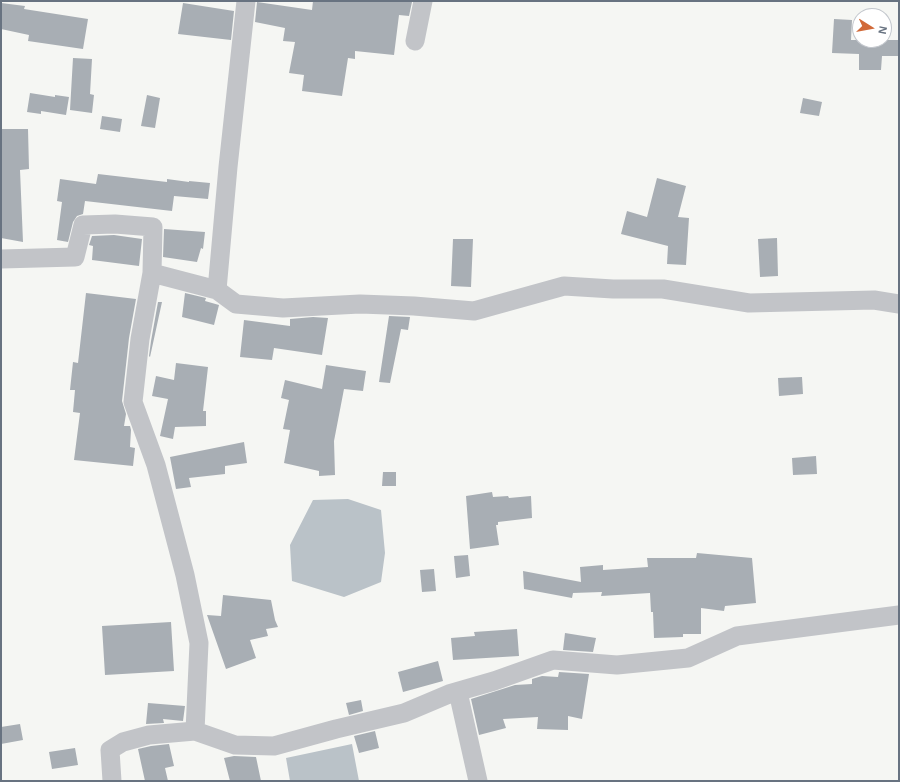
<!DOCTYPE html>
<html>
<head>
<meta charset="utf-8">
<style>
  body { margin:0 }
  #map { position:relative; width:900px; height:782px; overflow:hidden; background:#f5f6f3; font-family:Arial,sans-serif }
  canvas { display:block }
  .frame { position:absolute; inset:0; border:2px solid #687381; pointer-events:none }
  .north { position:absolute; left:852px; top:8px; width:40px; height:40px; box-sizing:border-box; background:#fff; border:1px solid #c3c7cd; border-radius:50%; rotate:101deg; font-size:11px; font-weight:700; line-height:16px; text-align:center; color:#687381 }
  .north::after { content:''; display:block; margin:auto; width:14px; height:18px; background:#d16938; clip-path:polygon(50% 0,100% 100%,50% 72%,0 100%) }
</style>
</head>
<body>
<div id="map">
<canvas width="900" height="782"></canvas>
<div class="frame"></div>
<div class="north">N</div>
</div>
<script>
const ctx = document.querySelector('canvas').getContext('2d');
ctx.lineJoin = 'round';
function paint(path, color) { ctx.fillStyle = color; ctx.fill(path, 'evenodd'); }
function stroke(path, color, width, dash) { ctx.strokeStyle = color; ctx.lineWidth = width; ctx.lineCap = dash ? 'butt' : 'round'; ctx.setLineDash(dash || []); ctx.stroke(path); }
const water = new Path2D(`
  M 348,499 L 381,510 L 385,553 L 381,582 L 344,597 L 292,581 L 290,545 L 313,500 Z
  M 352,744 L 359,781 L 290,781 L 286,758 Z`);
const building = new Path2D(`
  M 313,1 L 405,1 L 412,2 L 409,16 L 399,15 L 394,55 L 355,51 L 355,59 L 348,58 L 342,96 L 302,91 L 304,75 L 289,73 L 295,42 L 283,41 L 285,28 L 255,22 L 257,2 L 312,10 Z
  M 1,3 L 25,6 L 24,9 L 88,19 L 83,49 L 28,41 L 29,35 L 1,29 Z
  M 183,3 L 234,11 L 231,40 L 178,34 Z
  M 834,19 L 852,20 L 851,40 L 899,40 L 899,56 L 882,56 L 881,70 L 859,70 L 859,54 L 832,53 Z
  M 73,58 L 92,59 L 90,94 L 94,95 L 92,113 L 70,110 Z
  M 30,93 L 55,97 L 55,95 L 69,97 L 66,115 L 41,111 L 41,114 L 27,112 Z
  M 147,95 L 160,98 L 155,128 L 141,126 Z
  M 803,98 L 822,102 L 819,116 L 800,113 Z
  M 102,116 L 122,119 L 120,132 L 100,129 Z
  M 1,129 L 28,129 L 29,169 L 20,170 L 23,242 L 1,238 Z
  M 98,174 L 167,182 L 167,179 L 189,182 L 189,181 L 210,183 L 208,199 L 174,196 L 172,211 L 85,201 L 83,214 L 77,216 L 73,222 L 68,242 L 57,240 L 62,202 L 57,201 L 60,179 L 96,184 Z
  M 657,178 L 686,186 L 678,217 L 689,218 L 686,265 L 667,264 L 668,246 L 621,234 L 627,211 L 647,217 Z
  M 164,229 L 205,232 L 203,249 L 201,248 L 197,262 L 163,257 Z
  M 114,235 L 142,239 L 139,266 L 92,260 L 93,246 L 89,245 L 92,236 Z
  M 777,238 L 778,276 L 760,277 L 758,239 Z
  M 453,239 L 473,239 L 471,287 L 451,286 Z
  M 86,293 L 136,299 L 129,338 L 122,401 L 126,414 L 124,426 L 130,426 L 131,430 L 130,447 L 135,448 L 133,466 L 74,460 L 80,413 L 73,412 L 75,390 L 70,390 L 73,362 L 78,363 Z
  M 185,293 L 206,298 L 205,301 L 219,305 L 214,325 L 182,317 Z
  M 158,302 L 162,302 L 150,357 L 149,356 L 151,341 Z
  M 389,316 L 410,317 L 408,330 L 401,329 L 390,383 L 379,382 Z
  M 313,317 L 328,318 L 322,355 L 274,348 L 272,360 L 240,357 L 244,320 L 290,326 L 290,319 Z
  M 176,363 L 208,367 L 203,411 L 206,411 L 206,426 L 175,427 L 173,439 L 160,436 L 168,399 L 152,396 L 156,376 L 174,380 Z
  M 326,365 L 366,371 L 363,391 L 344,389 L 334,441 L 335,475 L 319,476 L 319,471 L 284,463 L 290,430 L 283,429 L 289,400 L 281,398 L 285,380 L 322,389 Z
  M 802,377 L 803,394 L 779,396 L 778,378 Z
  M 244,442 L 247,463 L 225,466 L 225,474 L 189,478 L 191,487 L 176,489 L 170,457 Z
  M 816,456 L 817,474 L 793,475 L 792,458 Z
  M 383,472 L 396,472 L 396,486 L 382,486 Z
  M 492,492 L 493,497 L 508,496 L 509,498 L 531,496 L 532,518 L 498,522 L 498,525 L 496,525 L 499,545 L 470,549 L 466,496 Z
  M 697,553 L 752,558 L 756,603 L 725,606 L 724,611 L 701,608 L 701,634 L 683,634 L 683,637 L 654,638 L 653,612 L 651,612 L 650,593 L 601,596 L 602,592 L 573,593 L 572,598 L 524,589 L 523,571 L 581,582 L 580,567 L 603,565 L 603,570 L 648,567 L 647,558 L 696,558 Z
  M 468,555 L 470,576 L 456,578 L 454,556 Z
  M 434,569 L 436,591 L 422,592 L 420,570 Z
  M 223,595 L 271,600 L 275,620 L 278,627 L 266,629 L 268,636 L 250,640 L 256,658 L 226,669 L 207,615 L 221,616 Z
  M 171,622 L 174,671 L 105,675 L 102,626 Z
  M 517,629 L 519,656 L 453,660 L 451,638 L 475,636 L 474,632 Z
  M 565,633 L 596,638 L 593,652 L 563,650 Z
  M 438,661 L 443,681 L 403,692 L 398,672 Z
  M 559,672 L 589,674 L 582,719 L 568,716 L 568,730 L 537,729 L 538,717 L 503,719 L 506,728 L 479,735 L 471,699 L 515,685 L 532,684 L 532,679 L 542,676 L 558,677 Z
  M 361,700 L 363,711 L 349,715 L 346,703 Z
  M 148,703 L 185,706 L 183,721 L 163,719 L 164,723 L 146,724 Z
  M 20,724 L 23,740 L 1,744 L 1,727 Z
  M 375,731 L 379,748 L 359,753 L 354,736 Z
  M 169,744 L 174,766 L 165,768 L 168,781 L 145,781 L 138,749 L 151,746 Z
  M 75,748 L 78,765 L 52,769 L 49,752 Z
  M 234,756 L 256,757 L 261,781 L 230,781 L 224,758 Z`);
const minor = new Path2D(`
  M 246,1 L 228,167 L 217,290 L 236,304 L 283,308 L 360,304 L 414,306 L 474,311 L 564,286 L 613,289 L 663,289 L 749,303 L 874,300 L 899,304
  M 415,41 L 423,1
  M 1,259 L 75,257 L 83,225 L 115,224 L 153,227 L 152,273
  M 458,692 L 478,781
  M 195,731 L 199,643 L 185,575 L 156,465 L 133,402 L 140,339 L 152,273 L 217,290
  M 112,781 L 110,750 L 123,742 L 149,735 L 195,731 L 235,745 L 274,746 L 336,729 L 404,713 L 449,694 L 494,681 L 553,660 L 617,665 L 688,658 L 737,636 L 899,615`);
paint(water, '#bac2c8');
paint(building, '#a8aeb4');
stroke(minor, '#c2c4c8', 19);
</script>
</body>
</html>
